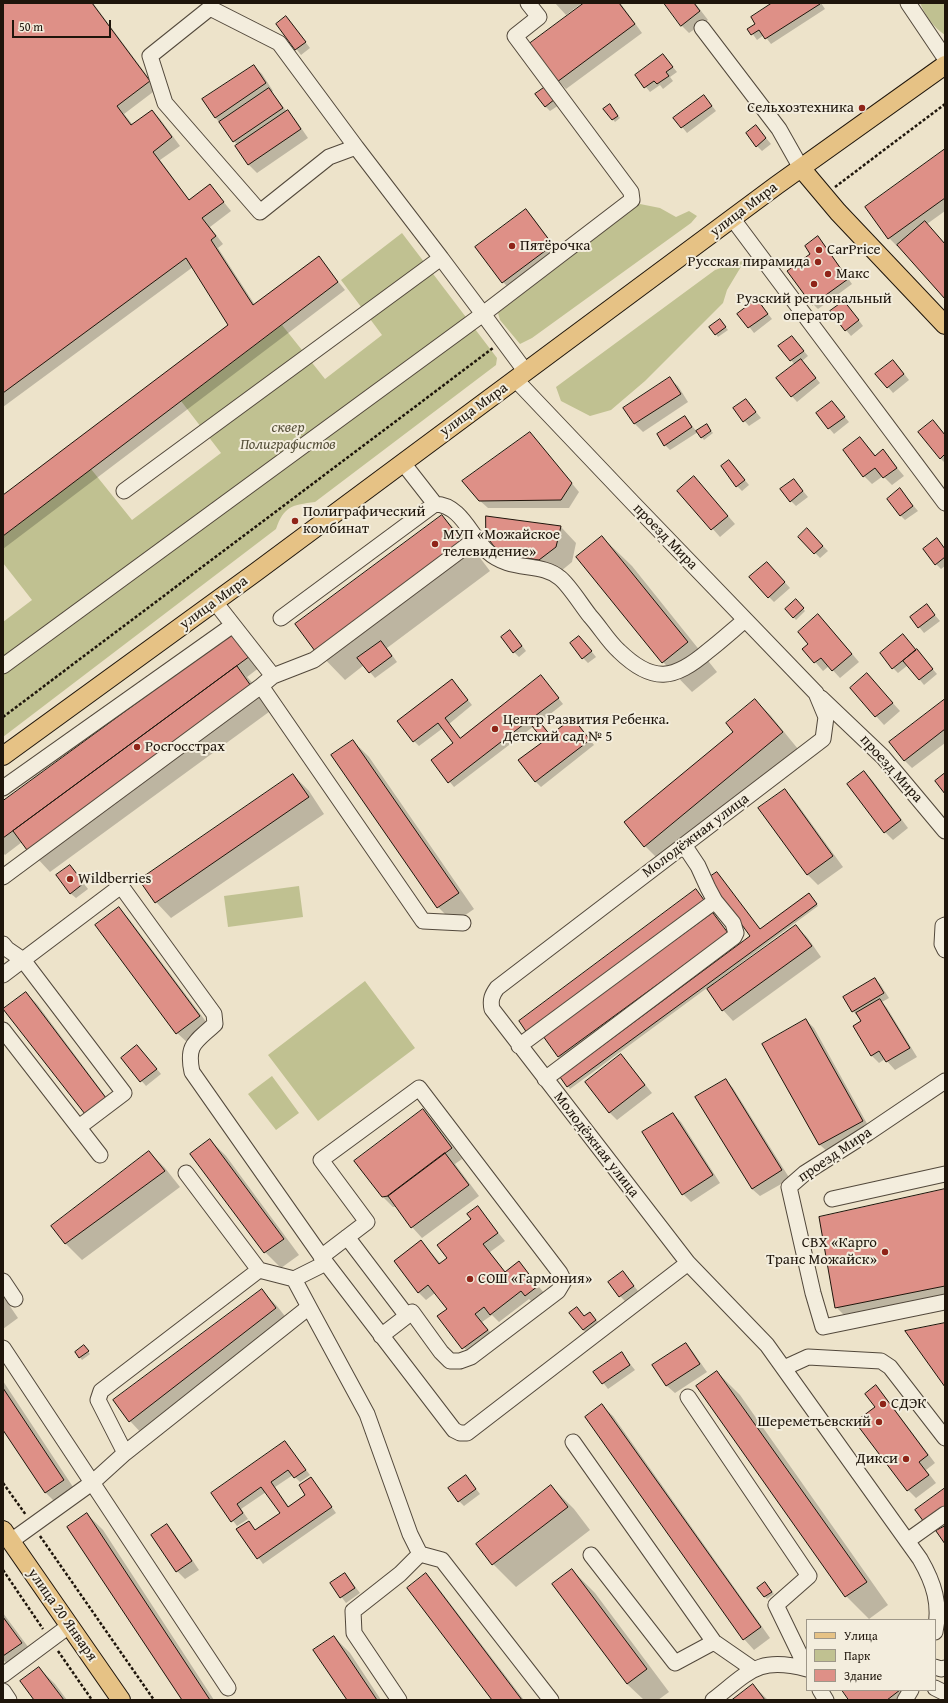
<!DOCTYPE html>
<html>
<head>
<meta charset="utf-8">
<style>
  body { margin:0 }
  #map { position:relative; width:948px; height:1703px; overflow:hidden; background:#ede3ca; font-family:"Gentium Book Plus",serif }
  canvas { display:block }
  .frame { position:absolute; inset:0; border:4px solid #1e150b; pointer-events:none }
  .legend { position:absolute; left:806px; top:1619px; width:130px; height:72px; box-sizing:border-box; background:#f3eddd; border:1px solid #9e9789; margin:0; padding:5px 7px; list-style:none; font-size:12px; color:#1e150b }
  .legend li { display:flex; align-items:center; gap:8px; height:20px }
  .legend b { width:20px; border:1px solid #9e9789 }
  .scale { position:absolute; left:12px; top:20px; width:99px; height:18px; box-sizing:border-box; border:2px solid #1e150b; border-top:0; padding-left:5px; font-size:12px; line-height:14px; white-space:nowrap; color:#1e150b; -webkit-text-stroke:3px #f3eddd; paint-order:stroke }
</style>
</head>
<body>
<div id="map">
<canvas width="948" height="1703"></canvas>
<div class="frame"></div>
<ul class="legend">
<li><b style="height:5px;background:#e6c285"></b>Улица</li>
<li><b style="height:11px;background:#c0c191"></b>Парк</li>
<li><b style="height:11px;background:#de9087"></b>Здание</li>
</ul>
<div class="scale">50 m</div>
</div>
<script>
const ctx = document.querySelector('canvas').getContext('2d');
ctx.lineJoin = 'round';
function paint(path, color) { ctx.fillStyle = color; ctx.fill(path, 'evenodd'); }
function stroke(path, color, width, dash) { ctx.strokeStyle = color; ctx.lineWidth = width; ctx.lineCap = dash ? 'butt' : 'round'; ctx.setLineDash(dash || []); ctx.stroke(path); }
function write(font, color, halo, rows, align = 'center') {
  ctx.font = font + ' "Gentium Book Plus",serif'; ctx.lineWidth = 4; ctx.setLineDash([]); ctx.textBaseline = 'middle'; ctx.strokeStyle = halo; ctx.fillStyle = color; for (const [text, x, y, turn = 0] of rows) {
    ctx.save(); ctx.translate(x, y); ctx.rotate((+turn || 0) * Math.PI / 180); ctx.textAlign = isNaN(turn) ? turn : align; if (halo) ctx.strokeText(text, 0, 0); ctx.fillText(text, 0, 0); ctx.restore();
  }
}
const green = new Path2D(`
  M 920,3 L 945,3 L 945,35 C 934,28 925,15 920,3 Z
  M 640,204 L 660,208 L 676,217 L 689,211 L 697,216 L 691,223 L 532,338 L 520,344 L 500,320 L 498,313 Z
  M 402,233 L 497,358 L 496,365 L 315,502 C 292,505 284,506 276,529 L 3,737 L 3,622 L 32,600 L 3,563 L 3,536 L 91,469 L 132,520 L 221,453 L 181,401 L 282,325 L 325,379 L 382,335 L 341,280 Z
  M 745,260 L 727,290 L 723,303 L 645,381 L 611,410 L 590,416 L 561,401 L 556,387 L 715,270 Z
  M 299,886 L 303,917 L 228,927 L 224,896 Z
  M 365,981 L 415,1048 L 318,1121 L 268,1055 Z
  M 272,1076 L 299,1113 L 276,1130 L 248,1094 Z`);
const shadow = new Path2D(`
  M 3,3 L 93,3 L 157,89 L 124,114 L 133,125 L 152,111 L 160,119 L 180,146 L 160,160 L 190,201 L 210,185 L 231,211 L 210,227 L 223,244 L 218,248 L 255,305 L 318,257 L 345,290 L 3,549 L 3,496 L 229,325 L 193,267 L 3,407 Z
  M 555,3 L 582,3 L 566,15 Z
  M 586,3 L 623,3 L 621,4 L 642,33 L 566,89 L 558,81 Z
  M 665,3 L 695,3 L 708,20 L 689,33 L 681,25 Z
  M 774,3 L 821,3 L 825,9 L 771,44 L 764,35 L 757,40 L 749,29 L 756,24 Z
  M 286,17 L 310,48 L 301,55 L 277,24 Z
  M 663,55 L 677,72 L 670,77 L 673,81 L 663,89 L 660,85 L 650,92 L 636,75 Z
  M 254,66 L 262,74 L 273,91 L 272,92 L 287,112 L 295,119 L 308,138 L 257,173 L 249,165 L 237,146 L 238,146 L 215,117 Z
  M 545,88 L 559,105 L 550,111 L 545,106 Z
  M 709,102 L 716,111 L 687,133 L 675,118 Z
  M 612,108 L 620,118 L 615,122 L 605,109 Z
  M 756,126 L 771,144 L 762,151 L 757,146 Z
  M 945,151 L 945,211 L 927,224 L 945,244 L 945,297 L 899,245 L 897,246 L 889,238 L 867,207 Z
  M 526,211 L 534,219 L 560,254 L 511,290 L 503,282 Z
  M 823,243 L 852,284 L 818,309 L 813,304 L 812,254 Z
  M 757,300 L 772,319 L 754,333 L 739,314 Z
  M 849,307 L 863,326 L 851,336 L 831,312 Z
  M 720,320 L 728,330 L 718,337 L 716,334 Z
  M 792,337 L 808,356 L 802,361 L 820,383 L 797,402 L 777,379 L 795,365 L 780,346 Z
  M 898,366 L 909,380 L 893,393 L 877,374 Z
  M 670,379 L 678,386 L 688,402 L 643,432 L 635,424 L 625,408 Z
  M 746,400 L 761,418 L 749,426 L 734,409 Z
  M 832,402 L 849,422 L 834,434 L 817,414 Z
  M 685,417 L 697,432 L 706,425 L 713,433 L 704,440 L 698,432 L 670,450 L 665,445 Z
  M 933,421 L 945,435 L 945,463 L 940,458 Z
  M 530,433 L 579,492 L 569,508 L 488,508 L 479,500 Z
  M 860,438 L 876,456 L 883,451 L 904,476 L 892,485 L 883,476 L 872,484 L 864,476 Z
  M 729,461 L 749,485 L 742,491 L 737,486 Z
  M 794,480 L 808,497 L 796,506 L 791,501 Z
  M 702,486 L 735,524 L 720,537 L 679,491 Z
  M 900,490 L 918,511 L 905,520 L 900,515 Z
  M 442,516 L 471,546 L 490,571 L 387,648 L 397,662 L 375,678 L 364,665 L 345,680 L 316,650 Z
  M 561,527 L 576,543 L 572,562 L 555,576 L 517,570 L 487,536 Z
  M 812,535 L 828,551 L 820,558 L 800,537 Z
  M 602,537 L 632,566 L 717,672 L 692,692 L 663,662 Z
  M 937,540 L 945,548 L 945,566 L 941,569 L 936,564 Z
  M 772,568 L 790,588 L 774,602 L 769,597 Z
  M 796,600 L 805,611 L 796,620 L 786,609 Z
  M 926,605 L 940,621 L 924,633 L 911,617 Z
  M 826,623 L 859,662 L 840,678 L 829,666 L 823,671 L 804,649 Z
  M 233,634 L 260,667 L 247,677 L 259,690 L 273,709 L 50,872 L 22,842 L 5,855 L 3,853 L 3,802 Z
  M 515,636 L 526,651 L 519,657 L 514,652 Z
  M 908,641 L 937,674 L 924,685 L 908,665 L 898,673 L 893,668 Z
  M 584,642 L 596,657 L 588,663 L 583,658 Z
  M 867,674 L 900,711 L 884,725 L 851,688 Z
  M 541,676 L 563,704 L 540,722 L 551,736 L 573,719 L 594,745 L 541,787 L 535,781 L 545,741 L 534,726 L 454,787 L 432,760 L 455,743 L 443,728 L 419,746 L 414,741 L 452,680 L 472,705 L 449,724 L 460,739 Z
  M 755,700 L 771,716 L 798,749 L 661,862 L 645,846 L 625,823 L 735,733 Z
  M 945,701 L 945,743 L 912,768 L 904,760 Z
  M 353,741 L 369,757 L 474,909 L 454,923 L 438,907 L 332,755 Z
  M 864,772 L 872,780 L 908,828 L 893,840 L 885,832 Z
  M 293,775 L 309,791 L 324,814 L 171,918 L 156,902 Z
  M 785,790 L 795,801 L 843,867 L 818,885 L 807,874 Z
  M 70,866 L 88,889 L 76,898 L 70,893 Z
  M 717,873 L 760,930 L 811,896 L 818,906 L 714,983 L 715,985 L 796,926 L 807,937 L 821,957 L 733,1021 L 723,1010 L 707,988 L 570,1089 L 561,1077 L 752,936 Z
  M 119,908 L 129,919 L 210,1027 L 188,1043 L 177,1033 Z
  M 713,914 L 729,936 L 561,1058 L 558,1056 Z
  M 875,979 L 880,984 L 889,998 L 882,1002 L 887,1008 L 917,1057 L 895,1070 L 885,1059 L 879,1063 L 871,1055 L 862,1021 L 853,1011 L 845,997 Z
  M 26,993 L 37,1004 L 115,1109 L 96,1124 L 86,1113 Z
  M 806,1020 L 814,1028 L 870,1129 L 828,1152 L 820,1145 Z
  M 142,1051 L 161,1074 L 146,1086 L 122,1058 Z
  M 621,1055 L 652,1093 L 617,1120 L 609,1112 Z
  M 726,1080 L 733,1088 L 790,1179 L 760,1196 L 752,1189 Z
  M 423,1110 L 433,1121 L 462,1159 L 455,1164 L 479,1196 L 422,1238 L 412,1227 L 397,1207 L 393,1207 L 383,1197 Z
  M 673,1114 L 681,1122 L 720,1183 L 691,1202 L 683,1194 Z
  M 210,1140 L 226,1156 L 299,1255 L 281,1268 L 265,1252 Z
  M 149,1152 L 165,1168 L 180,1187 L 82,1260 L 66,1244 L 53,1226 Z
  M 945,1191 L 945,1298 L 847,1318 L 836,1307 Z
  M 478,1208 L 505,1241 L 490,1252 L 506,1273 L 519,1263 L 545,1294 L 533,1303 L 529,1299 L 499,1322 L 492,1315 L 482,1322 L 495,1338 L 471,1356 L 439,1317 L 448,1310 L 435,1293 L 426,1300 L 418,1292 L 421,1241 L 441,1264 L 449,1258 Z
  M 623,1272 L 638,1291 L 625,1301 L 620,1296 Z
  M 261,1290 L 277,1306 L 291,1324 L 145,1437 L 130,1421 Z
  M 3,1296 L 18,1318 L 3,1329 Z
  M 577,1308 L 585,1317 L 590,1313 L 601,1325 L 589,1335 L 583,1330 Z
  M 685,1344 L 693,1352 L 707,1372 L 675,1393 L 667,1386 L 654,1366 Z
  M 86,1349 L 90,1354 L 82,1360 L 76,1352 Z
  M 622,1354 L 635,1370 L 608,1389 L 595,1372 Z
  M 717,1372 L 740,1395 L 888,1605 L 869,1619 L 846,1596 L 698,1386 Z
  M 3,1381 L 79,1496 L 61,1508 L 45,1492 L 3,1428 Z
  M 875,1387 L 883,1394 L 935,1463 L 926,1470 L 936,1483 L 916,1498 L 908,1490 L 857,1422 L 876,1407 Z
  M 602,1406 L 613,1416 L 770,1638 L 754,1650 L 744,1639 Z
  M 285,1442 L 310,1475 L 300,1482 L 293,1475 L 275,1487 L 289,1507 L 307,1495 L 311,1478 L 336,1513 L 263,1564 L 238,1529 L 248,1522 L 256,1531 L 281,1513 L 266,1492 L 241,1509 L 248,1519 L 237,1526 L 212,1493 Z
  M 466,1476 L 480,1494 L 464,1506 L 459,1501 Z
  M 551,1486 L 574,1509 L 590,1530 L 516,1587 L 493,1564 Z
  M 87,1514 L 103,1530 L 214,1700 L 183,1700 Z
  M 166,1525 L 174,1533 L 199,1570 L 185,1579 L 177,1571 L 152,1535 Z
  M 572,1570 L 595,1593 L 669,1692 L 658,1700 L 644,1700 L 627,1684 Z
  M 345,1574 L 360,1593 L 346,1603 L 331,1583 Z
  M 426,1574 L 436,1585 L 524,1700 L 493,1700 Z
  M 767,1585 L 774,1594 L 767,1599 L 758,1588 Z
  M 3,1613 L 37,1659 L 17,1673 L 3,1660 Z
  M 334,1637 L 350,1653 L 381,1700 L 348,1700 Z
  M 39,1668 L 55,1684 L 67,1700 L 36,1700 Z
  M 753,1685 L 768,1700 L 733,1700 Z
  M 844,1690 L 913,1690 L 905,1700 L 851,1700 Z`);
const building = new Path2D(`
  M 3,3 L 92,3 L 150,81 L 117,106 L 131,125 L 152,110 L 172,137 L 153,152 L 189,200 L 210,184 L 224,202 L 202,218 L 216,236 L 211,240 L 253,305 L 319,256 L 338,282 L 3,536 L 3,495 L 228,325 L 186,258 L 3,393 Z
  M 584,3 L 619,3 L 635,24 L 557,82 L 529,44 Z
  M 664,3 L 694,3 L 700,11 L 681,26 Z
  M 772,3 L 820,3 L 820,4 L 765,39 L 759,30 L 751,35 L 747,29 L 755,24 L 751,17 Z
  M 286,16 L 306,42 L 295,50 L 276,24 Z
  M 663,54 L 673,67 L 666,72 L 669,76 L 657,84 L 654,81 L 644,88 L 635,75 Z
  M 254,65 L 266,83 L 215,118 L 202,99 Z
  M 545,87 L 555,99 L 545,107 L 535,94 Z
  M 269,88 L 283,108 L 233,142 L 219,122 Z
  M 704,95 L 712,106 L 681,128 L 673,118 Z
  M 610,104 L 618,116 L 612,120 L 603,109 Z
  M 288,110 L 301,129 L 248,165 L 235,146 Z
  M 756,125 L 766,138 L 756,147 L 746,133 Z
  M 945,149 L 945,198 L 888,239 L 865,207 Z
  M 526,209 L 553,245 L 502,283 L 475,247 Z
  M 925,221 L 945,244 L 945,299 L 897,245 Z
  M 818,236 L 848,279 L 812,305 L 787,271 L 810,254 L 805,246 Z
  M 757,299 L 768,314 L 748,328 L 737,314 Z
  M 844,301 L 859,320 L 845,331 L 830,311 Z
  M 720,319 L 726,327 L 715,335 L 709,327 Z
  M 792,336 L 804,351 L 790,361 L 778,346 Z
  M 801,359 L 816,378 L 791,397 L 776,378 Z
  M 893,360 L 904,374 L 887,388 L 875,374 Z
  M 670,377 L 681,394 L 634,424 L 623,408 Z
  M 746,399 L 756,412 L 743,422 L 733,408 Z
  M 832,401 L 845,417 L 828,429 L 816,413 Z
  M 685,416 L 692,427 L 664,446 L 657,434 Z
  M 933,420 L 945,435 L 945,454 L 940,459 L 918,432 Z
  M 707,424 L 711,431 L 701,438 L 696,431 Z
  M 530,432 L 572,483 L 561,500 L 479,501 L 462,481 Z
  M 860,437 L 875,456 L 883,449 L 897,468 L 883,478 L 875,468 L 863,477 L 843,450 Z
  M 729,460 L 745,480 L 736,487 L 721,466 Z
  M 694,476 L 728,516 L 711,530 L 677,491 Z
  M 794,479 L 803,491 L 790,502 L 780,489 Z
  M 900,488 L 913,506 L 900,516 L 887,499 Z
  M 442,515 L 462,541 L 315,651 L 295,624 Z
  M 486,516 L 561,526 L 556,547 L 539,560 L 500,554 L 486,536 Z
  M 807,528 L 823,546 L 814,554 L 798,537 Z
  M 602,536 L 688,642 L 662,663 L 576,557 Z
  M 937,538 L 945,549 L 945,557 L 935,565 L 923,549 Z
  M 767,562 L 785,582 L 768,598 L 749,577 Z
  M 796,599 L 804,608 L 793,618 L 785,609 Z
  M 927,604 L 935,615 L 918,628 L 910,617 Z
  M 818,614 L 852,654 L 832,671 L 821,658 L 814,663 L 802,649 L 808,644 L 798,632 Z
  M 510,630 L 522,646 L 513,653 L 501,637 Z
  M 233,633 L 250,656 L 3,838 L 3,801 Z
  M 903,634 L 916,650 L 892,669 L 880,653 Z
  M 579,636 L 592,651 L 582,659 L 570,643 Z
  M 381,641 L 392,656 L 369,673 L 357,658 Z
  M 917,649 L 933,669 L 919,680 L 903,661 Z
  M 237,666 L 251,686 L 27,850 L 13,831 Z
  M 867,673 L 893,703 L 875,717 L 850,688 Z
  M 541,675 L 559,698 L 535,716 L 550,735 L 573,718 L 590,740 L 535,782 L 518,760 L 544,741 L 528,721 L 448,783 L 431,760 L 453,743 L 438,723 L 413,742 L 397,721 L 452,679 L 468,700 L 445,718 L 460,738 Z
  M 755,699 L 783,732 L 644,847 L 624,822 L 733,732 L 726,723 Z
  M 945,699 L 945,729 L 904,761 L 889,742 Z
  M 353,740 L 459,893 L 437,908 L 331,755 Z
  M 864,771 L 901,820 L 884,833 L 847,784 Z
  M 945,773 L 945,794 L 935,781 Z
  M 293,774 L 309,797 L 155,903 L 139,880 Z
  M 785,789 L 833,856 L 807,875 L 758,808 Z
  M 70,865 L 84,883 L 70,894 L 56,875 Z
  M 717,872 L 760,929 L 809,893 L 817,904 L 567,1087 L 560,1077 L 750,936 L 708,878 Z
  M 696,889 L 704,900 L 527,1033 L 519,1021 Z
  M 119,907 L 200,1016 L 176,1034 L 95,925 Z
  M 713,913 L 728,933 L 558,1057 L 543,1036 Z
  M 796,925 L 812,946 L 722,1011 L 707,989 Z
  M 875,978 L 884,993 L 852,1012 L 843,997 Z
  M 26,992 L 106,1098 L 85,1114 L 3,1009 Z
  M 880,999 L 910,1048 L 886,1062 L 879,1051 L 871,1056 L 853,1026 L 861,1021 L 856,1013 Z
  M 806,1019 L 863,1121 L 819,1145 L 762,1044 Z
  M 137,1045 L 157,1069 L 140,1082 L 121,1058 Z
  M 621,1054 L 645,1085 L 609,1113 L 585,1082 Z
  M 726,1079 L 782,1170 L 752,1189 L 695,1097 Z
  M 423,1109 L 452,1148 L 388,1196 L 382,1197 L 354,1161 Z
  M 673,1113 L 713,1175 L 682,1195 L 642,1132 Z
  M 210,1139 L 284,1239 L 264,1253 L 190,1154 Z
  M 149,1151 L 165,1171 L 65,1244 L 51,1226 Z
  M 445,1153 L 469,1185 L 411,1228 L 388,1196 Z
  M 945,1189 L 945,1286 L 835,1308 L 819,1217 Z
  M 478,1206 L 498,1233 L 483,1244 L 505,1272 L 519,1261 L 538,1286 L 525,1296 L 521,1291 L 490,1315 L 484,1307 L 475,1314 L 488,1330 L 462,1349 L 437,1316 L 447,1309 L 428,1285 L 418,1293 L 394,1261 L 421,1240 L 439,1264 L 447,1258 L 437,1245 L 471,1219 L 467,1214 Z
  M 623,1271 L 634,1286 L 619,1297 L 608,1282 Z
  M 262,1289 L 276,1308 L 129,1422 L 113,1400 Z
  M 577,1307 L 584,1316 L 590,1312 L 596,1320 L 583,1330 L 569,1313 Z
  M 945,1323 L 945,1387 L 905,1331 Z
  M 686,1343 L 700,1364 L 666,1386 L 652,1365 Z
  M 84,1345 L 89,1351 L 79,1358 L 75,1352 Z
  M 622,1352 L 630,1365 L 602,1384 L 593,1372 Z
  M 717,1371 L 867,1582 L 845,1597 L 696,1386 Z
  M 876,1385 L 928,1455 L 919,1462 L 929,1475 L 907,1491 L 855,1422 L 875,1407 L 865,1394 Z
  M 3,1388 L 64,1480 L 45,1493 L 3,1430 Z
  M 602,1404 L 761,1627 L 743,1640 L 585,1417 Z
  M 285,1441 L 306,1470 L 294,1478 L 288,1470 L 271,1482 L 288,1507 L 305,1495 L 299,1485 L 311,1477 L 332,1507 L 257,1559 L 236,1529 L 249,1521 L 255,1530 L 280,1513 L 261,1487 L 237,1504 L 243,1513 L 231,1522 L 211,1493 Z
  M 466,1475 L 476,1489 L 458,1502 L 448,1488 Z
  M 551,1485 L 568,1507 L 492,1565 L 476,1544 Z
  M 945,1488 L 945,1506 L 924,1522 L 915,1510 Z
  M 87,1513 L 210,1700 L 182,1700 L 67,1527 Z
  M 167,1524 L 192,1561 L 176,1572 L 151,1535 Z
  M 945,1526 L 945,1544 L 936,1531 Z
  M 572,1569 L 647,1669 L 627,1684 L 552,1584 Z
  M 345,1573 L 355,1588 L 340,1598 L 330,1583 Z
  M 426,1573 L 522,1700 L 492,1700 L 407,1588 Z
  M 765,1582 L 772,1592 L 764,1597 L 757,1588 Z
  M 3,1617 L 22,1643 L 3,1656 Z
  M 334,1636 L 377,1700 L 347,1700 L 313,1650 Z
  M 39,1667 L 64,1700 L 34,1700 L 20,1681 Z
  M 753,1684 L 765,1700 L 732,1700 Z
  M 842,1690 L 900,1690 L 887,1700 L 849,1700 Z`);
const path = new Path2D(`
  M 835,187 L 945,104
  M 3,717 L 493,348
  M 3,1483 L 26,1515
  M 40,1536 L 154,1700
  M 3,1570 L 43,1629
  M 58,1651 L 92,1700`);
const minor = new Path2D(`
  M 908,3 L 945,58
  M 702,28 L 779,129 L 801,168
  M 356,147 L 279,43 L 210,8 L 150,56 L 165,103 L 260,212 L 329,157 L 356,147 L 441,258
  M 732,218 L 945,503
  M 526,372 L 483,314 L 632,200 L 631,192 L 515,36 L 539,17 L 528,3
  M 516,380 L 632,502 L 816,693 L 826,717 L 823,739 L 497,988 C 492,995 490,1000 492,1009 L 688,1263 L 767,1345 L 920,1559 C 934,1583 941,1605 935,1632
  M 403,463 L 435,504
  M 215,602 L 273,676 L 261,686 L 423,921 L 463,923
  M 281,618 L 435,504 C 461,505 470,535 487,551 C 511,573 540,561 560,578 C 569,585 582,606 590,616 C 600,627 608,641 619,651 C 653,684 674,680 708,651 C 721,641 733,630 745,620
  M 3,666 L 483,314 L 441,258 L 124,491
  M 273,676 L 314,660 L 477,538
  M 821,698 L 883,757 L 945,831
  M 3,788 L 233,625
  M 3,877 L 261,686
  M 945,925 L 943,926 L 942,944 L 945,950
  M 3,944 L 7,949 L 23,960 L 124,1093 L 79,1127
  M 3,975 L 121,886 L 214,1014 L 215,1024 C 196,1042 186,1044 192,1072 L 326,1263 L 454,1430 L 460,1433 L 467,1433 L 688,1263
  M 3,1030 L 100,1155
  M 519,1046 L 715,901
  M 545,1079 L 734,937 L 736,933 L 733,923 L 715,901 L 708,888 L 698,866 L 684,845
  M 945,1081 L 868,1133 L 805,1173 L 789,1187 L 813,1293 L 823,1327 L 945,1302
  M 832,1199 L 945,1174
  M 347,1237 L 407,1316
  M 321,1257 L 367,1222 L 321,1160 L 419,1088 L 560,1273 L 564,1281 L 558,1291 L 471,1357 L 460,1361 L 450,1361 L 441,1352 L 412,1312 L 381,1336
  M 259,1270 L 294,1279 L 326,1263
  M 294,1279 L 309,1307
  M 3,1281 L 15,1299
  M 3,1348 L 228,1688
  M 784,1368 L 808,1357 L 881,1361 L 890,1367 L 945,1438
  M 688,1397 L 809,1576 L 776,1605 L 807,1669
  M 573,1442 L 714,1642 L 753,1669
  M 125,1453 L 98,1400 L 101,1391 L 259,1270 L 186,1173
  M 11,1541 L 93,1482 L 125,1453 L 309,1307 L 367,1414 L 410,1534 L 420,1554 L 400,1574 L 353,1611 L 354,1633 L 399,1700
  M 907,1541 L 945,1514
  M 420,1554 L 442,1560 L 551,1700
  M 591,1555 L 675,1663 L 714,1642
  M 935,1667 L 941,1669 L 945,1668
  M 3,1675 L 69,1626
  M 935,1688 L 945,1693
  M 820,1690 L 826,1700
  M 3,1691 L 9,1700
  M 713,1700 C 749,1672 758,1656 807,1669
  M 905,1700 L 911,1690`);
const major = new Path2D(`
  M 801,168 L 838,212 L 945,325
  M 3,756 L 256,572 L 777,185 L 945,65
  M 3,1530 L 121,1700`);
const markers = [
  [862,108,4,"#8f2418"],
  [512,246,4,"#8f2418"],
  [819,250,4,"#8f2418"],
  [818,262,4,"#8f2418"],
  [828,274,4,"#8f2418"],
  [814,284,4,"#8f2418"],
  [295,521,4,"#8f2418"],
  [435,544,4,"#8f2418"],
  [495,729,4,"#8f2418"],
  [137,747,4,"#8f2418"],
  [70,879,4,"#8f2418"],
  [885,1252,4,"#8f2418"],
  [470,1279,4,"#8f2418"],
  [883,1404,4,"#8f2418"],
  [879,1422,4,"#8f2418"],
  [906,1459,4,"#8f2418"]
];
const poiNames = [
  ["Сельхозтехника",854,108,"right"],
  ["Пятёрочка",520,246],
  ["CarPrice",827,250],
  ["Русская пирамида",810,262,"right"],
  ["Макс",836,274],
  ["Рузский региональный",814,299,"center"],
  ["оператор",814,316,"center"],
  ["Полиграфический",303,512],
  ["комбинат",303,529],
  ["МУП «Можайское",443,535],
  ["телевидение»",443,552],
  ["Центр Развития Ребенка.",503,720],
  ["Детский сад № 5",503,737],
  ["Росгосстрах",145,747],
  ["Wildberries",78,879],
  ["СВХ «Карго",877,1243,"right"],
  ["Транс Можайск»",877,1260,"right"],
  ["СОШ «Гармония»",478,1279],
  ["СДЭК",891,1404],
  ["Шереметьевский",871,1422,"right"],
  ["Дикси",898,1459,"right"]
];
const streetNames = [
  ["улица Мира",744,210,-37],
  ["улица Мира",474,410,-36],
  ["проезд Мира",665,537,46],
  ["улица Мира",214,603,-36],
  ["проезд Мира",891,769,48],
  ["Молодёжная улица",696,836,-37],
  ["Молодёжная улица",596,1145,52],
  ["проезд Мира",835,1155,-34],
  ["улица 20 Января",62,1615,55]
];
const parkNames = [
  ["сквер",288,428],
  ["Полиграфистов",288,445]
];
paint(green, '#c0c191');
paint(shadow, '#0003');
paint(building, '#de9087');
stroke(building, '#1e150b', 1);
stroke(minor, '#52483b', 17);
stroke(major, '#1e150b', 20);
stroke(path, '#1e150b', 2.5, [3, 2]);
stroke(minor, '#f3eddd', 15);
stroke(major, '#e6c285', 18);
for (const [x, y, r, color] of markers) { const dot = new Path2D(); dot.arc(x, y, r, 0, 2 * Math.PI); ctx.fillStyle = color; ctx.fill(dot); stroke(dot, '#f3eddd', 1.5); }
write('15px', '#1e150b', '#f3eddd', poiNames, 'left');
write('15px', '#1e150b', '#f3eddd', streetNames);
write('italic 15px', '#57513a', '#f3eddd', parkNames);
</script>
</body>
</html>
